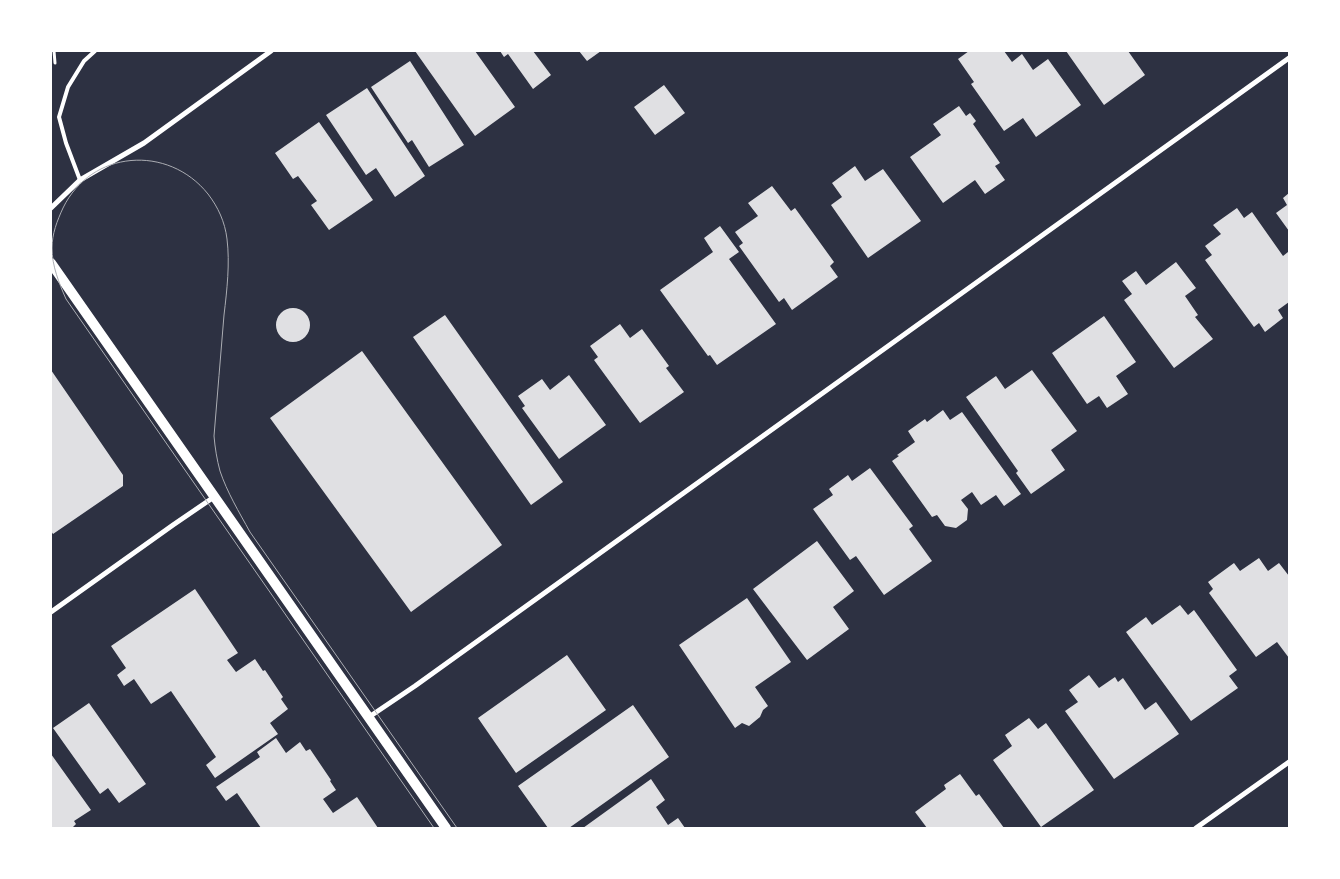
<!DOCTYPE html>
<html>
<head>
<meta charset="utf-8">
<style>
  body { margin:0 }
  #map { position:relative; width:1340px; height:879px; overflow:hidden; background:#2d3142; font-family:"Space Grotesk",sans-serif }
  canvas { display:block }
  .frame { position:absolute; inset:0; border:52px solid #fff; pointer-events:none }
</style>
</head>
<body>
<div id="map">
<canvas width="1340" height="879"></canvas>
<div class="frame"></div>
</div>
<script>
const ctx = document.querySelector('canvas').getContext('2d');
ctx.lineJoin = 'round';
function paint(path, color) { ctx.fillStyle = color; ctx.fill(path, 'evenodd'); }
function stroke(path, color, width, dash) { ctx.strokeStyle = color; ctx.lineWidth = width; ctx.lineCap = dash ? 'butt' : 'round'; ctx.setLineDash(dash || []); ctx.stroke(path); }
const building = new Path2D(`
  M 415,51 L 475,51 L 515,107 L 475,136 Z
  M 500,51 L 533,51 L 551,75 L 533,89 L 508,54 L 504,57 Z
  M 579,51 L 601,51 L 587,61 Z
  M 969,51 L 1004,51 L 1012,62 L 1022,54 L 1033,70 L 1048,59 L 1081,105 L 1036,137 L 1023,118 L 1004,131 L 971,84 L 974,82 L 958,59 Z
  M 1066,51 L 1128,51 L 1145,75 L 1104,105 Z
  M 410,61 L 464,145 L 429,167 L 412,140 L 408,143 L 371,87 Z
  M 664,85 L 685,113 L 655,135 L 634,107 Z
  M 367,88 L 425,176 L 395,197 L 376,168 L 366,175 L 326,115 Z
  M 959,106 L 966,116 L 970,113 L 976,121 L 973,124 L 1000,163 L 995,166 L 1005,180 L 985,194 L 975,180 L 943,203 L 910,157 L 941,135 L 933,124 Z
  M 319,122 L 373,200 L 329,230 L 311,205 L 317,201 L 298,176 L 293,179 L 275,153 Z
  M 855,166 L 865,181 L 883,169 L 921,221 L 868,258 L 831,205 L 842,197 L 832,183 Z
  M 772,186 L 791,211 L 795,208 L 834,262 L 830,266 L 838,277 L 792,310 L 784,298 L 779,302 L 739,246 L 743,243 L 735,232 L 758,216 L 748,203 Z
  M 1289,193 L 1289,231 L 1276,213 L 1287,205 L 1283,198 Z
  M 1237,208 L 1244,218 L 1252,212 L 1283,256 L 1288,252 L 1289,253 L 1289,302 L 1278,310 L 1283,318 L 1265,332 L 1259,323 L 1254,327 L 1205,260 L 1212,255 L 1205,246 L 1221,234 L 1213,225 Z
  M 720,226 L 739,252 L 729,259 L 776,324 L 717,365 L 710,355 L 708,356 L 660,290 L 713,252 L 704,238 Z
  M 1176,262 L 1196,288 L 1185,296 L 1198,315 L 1195,317 L 1213,339 L 1174,368 L 1124,300 L 1132,294 L 1122,281 L 1136,271 L 1146,285 Z
  M276 325a17 17 0 1 1 34 0a17 17 0 1 1-34 0Z
  M 445,315 L 563,482 L 531,505 L 413,337 Z
  M 1104,316 L 1136,362 L 1116,376 L 1128,394 L 1107,408 L 1099,396 L 1087,404 L 1052,353 Z
  M 620,324 L 630,338 L 642,329 L 669,366 L 666,368 L 684,392 L 640,423 L 594,360 L 598,357 L 590,346 Z
  M 362,351 L 502,545 L 411,612 L 270,418 Z
  M 51,370 L 123,475 L 123,486 L 53,534 L 51,531 Z
  M 1032,370 L 1077,431 L 1051,450 L 1065,470 L 1031,494 L 1016,473 L 1018,471 L 966,397 L 996,376 L 1005,389 Z
  M 569,375 L 606,425 L 559,459 L 522,408 L 525,406 L 518,396 L 542,379 L 550,390 Z
  M 943,410 L 950,420 L 962,412 L 1021,494 L 1004,506 L 996,495 L 981,505 L 972,492 L 961,500 L 968,509 L 967,520 L 956,528 L 945,526 L 937,515 L 932,517 L 892,461 L 899,456 L 897,455 L 915,442 L 908,431 L 925,419 L 927,422 Z
  M 870,468 L 913,526 L 909,529 L 932,561 L 884,595 L 856,556 L 850,560 L 813,509 L 833,495 L 829,489 L 848,475 L 852,481 Z
  M 817,541 L 854,591 L 833,607 L 849,629 L 807,660 L 753,589 Z
  M 1259,558 L 1268,571 L 1279,563 L 1289,576 L 1289,658 L 1277,642 L 1256,657 L 1209,593 L 1213,589 L 1208,582 L 1234,563 L 1240,571 Z
  M 195,589 L 238,653 L 227,660 L 236,672 L 255,659 L 263,671 L 265,670 L 283,697 L 281,699 L 288,709 L 270,723 L 278,734 L 215,778 L 206,765 L 216,757 L 171,691 L 151,704 L 134,679 L 124,686 L 117,675 L 126,668 L 111,646 Z
  M 747,598 L 791,662 L 755,687 L 768,706 L 763,710 L 760,717 L 749,726 L 742,723 L 735,728 L 679,645 Z
  M 1180,605 L 1188,615 L 1194,610 L 1237,670 L 1229,676 L 1238,688 L 1191,721 L 1126,632 L 1146,617 L 1152,625 Z
  M 567,655 L 606,710 L 516,773 L 478,718 Z
  M 1089,675 L 1099,688 L 1115,677 L 1118,682 L 1123,678 L 1145,710 L 1156,702 L 1179,734 L 1114,779 L 1065,711 L 1078,702 L 1069,690 Z
  M 89,703 L 146,784 L 119,803 L 108,788 L 100,794 L 53,728 Z
  M 633,705 L 669,757 L 569,828 L 548,828 L 518,786 Z
  M 1029,718 L 1038,729 L 1046,723 L 1094,790 L 1041,827 L 993,760 L 1012,746 L 1005,735 Z
  M 276,738 L 286,753 L 300,742 L 306,751 L 310,749 L 331,780 L 330,781 L 336,790 L 323,799 L 333,813 L 357,797 L 378,828 L 261,828 L 237,793 L 226,801 L 216,787 L 260,757 L 257,752 Z
  M 51,754 L 91,810 L 74,821 L 76,824 L 72,828 L 51,828 Z
  M 960,774 L 976,796 L 979,794 L 1004,828 L 927,828 L 915,812 L 946,789 L 944,785 Z
  M 651,779 L 665,800 L 656,807 L 668,825 L 678,818 L 685,828 L 583,828 Z`);
const path = new Path2D(`
  M 54,51 L 55,63`);
const service = new Path2D(`
  M 80,180 L 66,143 L 59,117 L 68,87 L 84,61 L 95,51`);
const minor = new Path2D(`
  M 51,208 L 80,180 L 144,143 L 271,51
  M 51,612 L 173,525 L 214,497
  M 369,717 L 415,686 L 1289,58
  M 1196,828 L 1289,762`);
const secondary = new Path2D(`
  M 51,263 L 446,828`);
const tram = new Path2D(`
  M 434,828 L 66,299 C 59,283 52,266 52,248 C 52,234 57,221 63,208 C 91,150 168,144 208,194 C 218,207 225,222 227,239 C 230,263 227,290 224,315 C 221,355 217,396 214,436 C 215,448 217,460 220,471 C 227,492 239,512 250,532 L 457,828`);
paint(building, '#e0e0e3');
stroke(path, '#fff', 3);
stroke(service, '#fff', 4);
stroke(minor, '#fff', 5);
stroke(secondary, '#fff', 10);
stroke(tram, '#abadb3', 1);
</script>
</body>
</html>
